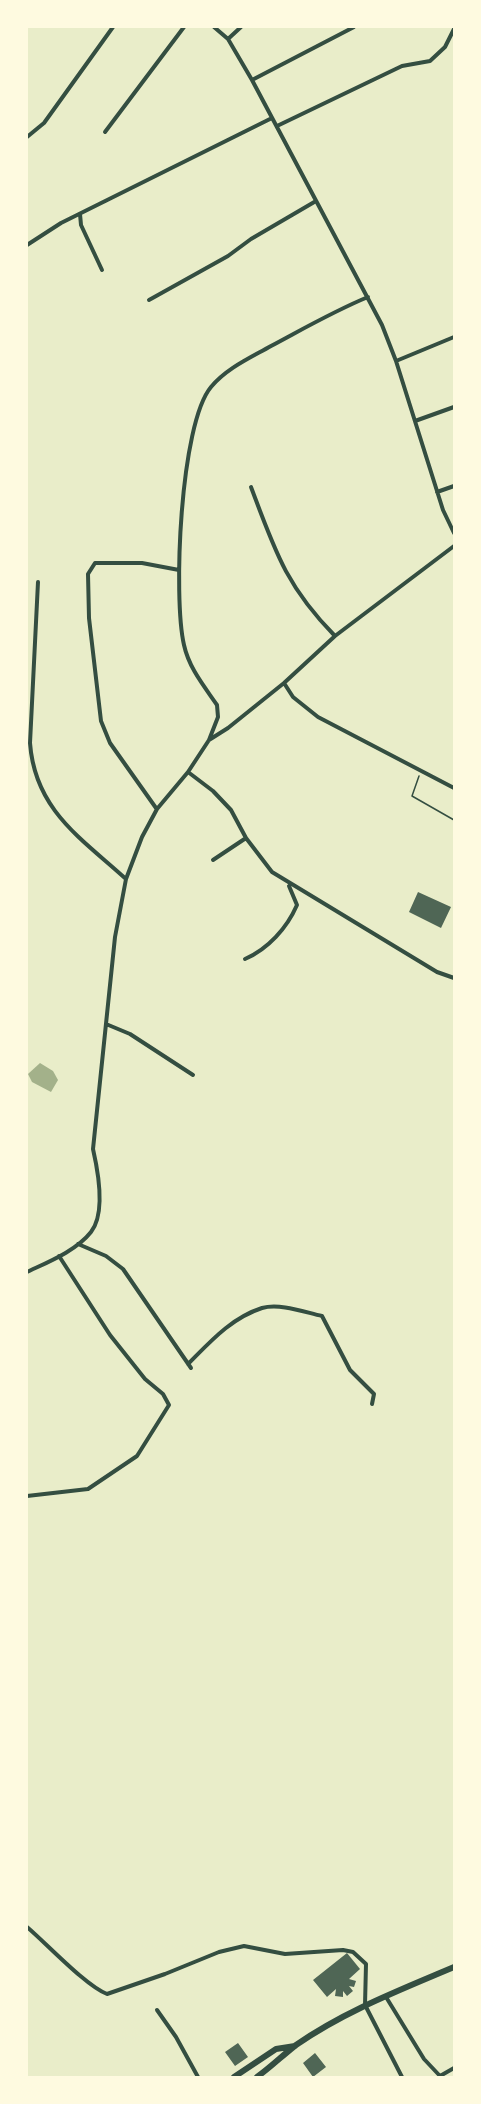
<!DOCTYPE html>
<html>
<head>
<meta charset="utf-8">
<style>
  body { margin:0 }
  #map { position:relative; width:481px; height:2104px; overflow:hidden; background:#e9edc9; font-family:Mulish,sans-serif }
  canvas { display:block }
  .frame { position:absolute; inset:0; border:28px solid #fefae0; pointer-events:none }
</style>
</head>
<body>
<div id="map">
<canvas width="481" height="2104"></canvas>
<div class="frame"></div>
</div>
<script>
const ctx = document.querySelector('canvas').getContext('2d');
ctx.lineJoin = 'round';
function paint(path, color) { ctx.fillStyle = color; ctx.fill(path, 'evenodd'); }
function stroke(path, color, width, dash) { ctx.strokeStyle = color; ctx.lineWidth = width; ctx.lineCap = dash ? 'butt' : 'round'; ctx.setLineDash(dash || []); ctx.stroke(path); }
const water = new Path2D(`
  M 40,1063 L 53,1071 L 58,1080 L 51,1092 L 32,1082 L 28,1074 Z`);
const building = new Path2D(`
  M 418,892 L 451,907 L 441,928 L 409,912 Z
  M 347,1953 L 360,1969 L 349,1979 L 356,1981 L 354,1987 L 349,1986 L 353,1991 L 347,1996 L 343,1991 L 343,1997 L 335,1996 L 336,1989 L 327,1997 L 313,1980 Z
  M 238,2043 L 248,2057 L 235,2066 L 225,2052 Z
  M 315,2053 L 326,2067 L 313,2077 L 303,2063 Z`);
const path = new Path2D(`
  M 419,776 L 412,796 L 454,820`);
const minor = new Path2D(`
  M 214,27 L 228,39 L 252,80 L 382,325 L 396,361 L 443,510 L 454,533
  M 228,39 L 241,27
  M 252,80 L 354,27
  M 277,126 L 402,66 L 430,61 L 445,47 L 454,29
  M 105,132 L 184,27
  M 27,137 L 44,123 L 113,27
  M 80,214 L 81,225 L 102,270
  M 27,245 L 61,223 L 272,118
  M 149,300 L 228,256 L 251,239 L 316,201
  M 396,361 L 454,337
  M 415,421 L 454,407
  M 251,487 C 275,551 286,586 335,636
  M 437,492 L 454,486
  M 38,582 L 30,743 C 35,810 81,838 126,879
  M 284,683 L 293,697 L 318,717 L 454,788
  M 209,740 L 218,717 L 217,705 C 204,686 189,668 184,645 C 173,598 180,424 211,387 C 227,368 250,358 271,346 C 303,329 334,311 368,297
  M 188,772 L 213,791 L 231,810 L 246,838 L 272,872 L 437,972 L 454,978
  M 156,808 L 110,743 L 101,721 L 89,618 L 88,574 L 95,563 L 142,563 L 179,570
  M 213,860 L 246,838
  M 245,959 C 268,949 287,928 297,905 L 289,886
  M 106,1024 L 130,1034 L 193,1075
  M 78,1244 L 106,1256 L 123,1269 L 191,1368
  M 27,1272 C 48,1262 76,1251 91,1232 C 106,1213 98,1171 93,1149 L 115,937 L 126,879 L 142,837 L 157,809 L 188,772 L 209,740 L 228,728 L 284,683 L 335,636 L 454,546
  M 188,1364 C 210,1342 231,1318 262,1308 C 280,1303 304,1312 322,1316 L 350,1370 L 374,1394 L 372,1404
  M 27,1496 L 88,1489 L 137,1456 L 169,1405 L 163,1394 L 145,1379 L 110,1335 L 59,1256
  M 27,1927 C 47,1944 86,1986 107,1994 L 165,1974 L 219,1952 L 244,1946 L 285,1954 L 343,1950 L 353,1952 L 366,1964 L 365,2005 L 402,2077
  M 386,1997 L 424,2059 L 440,2076 L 454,2068
  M 157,2010 L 176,2037 L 198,2077`);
const trunk = new Path2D(`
  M 234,2077 L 276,2049 L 295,2046
  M 257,2077 C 271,2067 283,2055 296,2045 C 345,2011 400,1990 454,1967`);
paint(water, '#a3b18a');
paint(building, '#4f6655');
stroke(path, '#344e41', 1.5);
stroke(minor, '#344e41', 4);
stroke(trunk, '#344e41', 6);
</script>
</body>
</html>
